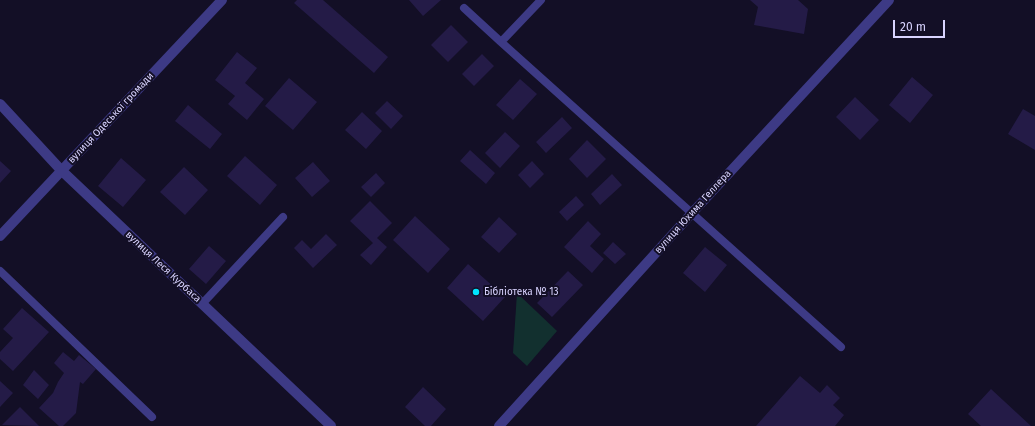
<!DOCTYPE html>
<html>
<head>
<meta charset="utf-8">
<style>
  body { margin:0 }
  #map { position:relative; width:1035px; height:426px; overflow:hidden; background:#130f26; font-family:"Fira Sans",sans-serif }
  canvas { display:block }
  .scale { position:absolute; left:893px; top:20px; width:52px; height:18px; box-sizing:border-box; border:2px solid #d9d4ff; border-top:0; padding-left:5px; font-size:12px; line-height:14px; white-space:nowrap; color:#d9d4ff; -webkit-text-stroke:3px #130f26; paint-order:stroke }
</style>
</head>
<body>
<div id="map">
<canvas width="1035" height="426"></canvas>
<div class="scale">20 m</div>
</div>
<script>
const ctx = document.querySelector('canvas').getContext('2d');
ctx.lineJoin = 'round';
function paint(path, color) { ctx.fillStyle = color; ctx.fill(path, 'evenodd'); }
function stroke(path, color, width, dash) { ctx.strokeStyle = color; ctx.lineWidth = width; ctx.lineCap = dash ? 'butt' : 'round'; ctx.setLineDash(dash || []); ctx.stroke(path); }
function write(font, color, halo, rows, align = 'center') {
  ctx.font = font + ' "Fira Sans",sans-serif'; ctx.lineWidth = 4; ctx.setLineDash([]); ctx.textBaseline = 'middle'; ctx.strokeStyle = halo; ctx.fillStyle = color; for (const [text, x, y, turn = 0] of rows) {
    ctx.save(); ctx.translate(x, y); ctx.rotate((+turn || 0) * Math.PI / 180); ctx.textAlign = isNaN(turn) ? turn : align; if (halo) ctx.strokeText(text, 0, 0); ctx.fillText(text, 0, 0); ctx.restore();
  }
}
const green = new Path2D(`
  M 517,293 L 557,331 L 527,366 L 513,353 Z`);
const building = new Path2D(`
  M 297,0 L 323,0 L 388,57 L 374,73 L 294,3 Z
  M 409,0 L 441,0 L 423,16 Z
  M 750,0 L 798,0 L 808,9 L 804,34 L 754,25 L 758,7 Z
  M 451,25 L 468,42 L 448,62 L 431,45 Z
  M 237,52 L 257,68 L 245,83 L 264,99 L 247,120 L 228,104 L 235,96 L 215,80 Z
  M 482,54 L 494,66 L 474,86 L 462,74 Z
  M 912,77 L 933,95 L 910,123 L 889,105 Z
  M 289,78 L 317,102 L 293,130 L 265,106 Z
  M 520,79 L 537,94 L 513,120 L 496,105 Z
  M 855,97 L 879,120 L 860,140 L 836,117 Z
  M 387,101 L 403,116 L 391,129 L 375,113 Z
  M 188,105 L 222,134 L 210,149 L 175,121 Z
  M 1023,109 L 1035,116 L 1035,150 L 1008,134 Z
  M 362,112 L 382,131 L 366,149 L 345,130 Z
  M 562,117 L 572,128 L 546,153 L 536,142 Z
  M 505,132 L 520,146 L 500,168 L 485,153 Z
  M 587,140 L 606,159 L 587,178 L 569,159 Z
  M 470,150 L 495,173 L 486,184 L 460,161 Z
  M 245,156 L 277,185 L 260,205 L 227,176 Z
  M 121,158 L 146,180 L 123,207 L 98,186 Z
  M 0,161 L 11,171 L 0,183 Z
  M 532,161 L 544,174 L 530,188 L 518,175 Z
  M 313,162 L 330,181 L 312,197 L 295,178 Z
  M 184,167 L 208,190 L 185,215 L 160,192 Z
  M 376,173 L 385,183 L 371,197 L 361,187 Z
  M 612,174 L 622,185 L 600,205 L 591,194 Z
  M 576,196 L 584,205 L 567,221 L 559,212 Z
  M 370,201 L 392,223 L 377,238 L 387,247 L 371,265 L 360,255 L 373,243 L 350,221 Z
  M 415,216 L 450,249 L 428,273 L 393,240 Z
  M 499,217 L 517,234 L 499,253 L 481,237 Z
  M 588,221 L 601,234 L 590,246 L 604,259 L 592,273 L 564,247 Z
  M 326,234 L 337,245 L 313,268 L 294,248 L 302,240 L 311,249 Z
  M 613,242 L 626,254 L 615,264 L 603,253 Z
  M 209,246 L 226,261 L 206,284 L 189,269 Z
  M 705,247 L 727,265 L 705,292 L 683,273 Z
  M 468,264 L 505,297 L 483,321 L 447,288 Z
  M 568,271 L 583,285 L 552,317 L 537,303 Z
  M 22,308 L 49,332 L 13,371 L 0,359 L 0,352 L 13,338 L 3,329 Z
  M 63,352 L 74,361 L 79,355 L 96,369 L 83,384 L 80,382 L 76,413 L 63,426 L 59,426 L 39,408 L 53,393 L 58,382 L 64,373 L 54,363 Z
  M 34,370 L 49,385 L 38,399 L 23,385 Z
  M 800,376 L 820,393 L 827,385 L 840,398 L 833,405 L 844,415 L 835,426 L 756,426 Z
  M 0,381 L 13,393 L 0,407 Z
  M 423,387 L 446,409 L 431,426 L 425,426 L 405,407 Z
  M 991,389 L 1031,426 L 981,426 L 968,414 Z
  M 20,407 L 39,426 L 2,425 Z`);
const lane = new Path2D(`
  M 541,0 L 501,42 L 841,347
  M 464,8 L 501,42
  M 0,271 L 152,417
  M 202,304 L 283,217`);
const street = new Path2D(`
  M 0,104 L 61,170 L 331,426
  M 0,236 L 222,0
  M 499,426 L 692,213 L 889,0`);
const markers = [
  [476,292,4,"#00e5ff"]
];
const streetNames = [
  ["вулиця Одеської громади",111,118,-47],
  ["вулиця Юхима Геллера",693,212,-48],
  ["вулиця Леся Курбаса",163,267,43]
];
const poiNames = [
  ["Бібліотека № 13",484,292]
];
paint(green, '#12302f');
paint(building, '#241b47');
stroke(lane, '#3d3a85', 8);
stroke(street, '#3d3a85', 10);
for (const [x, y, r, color] of markers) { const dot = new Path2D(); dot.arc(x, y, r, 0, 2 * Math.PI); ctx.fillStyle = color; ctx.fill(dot); stroke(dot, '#130f26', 1.5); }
write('10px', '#d9d4ff', '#130f26', streetNames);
write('10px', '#d9d4ff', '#130f26', poiNames, 'left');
</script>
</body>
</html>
